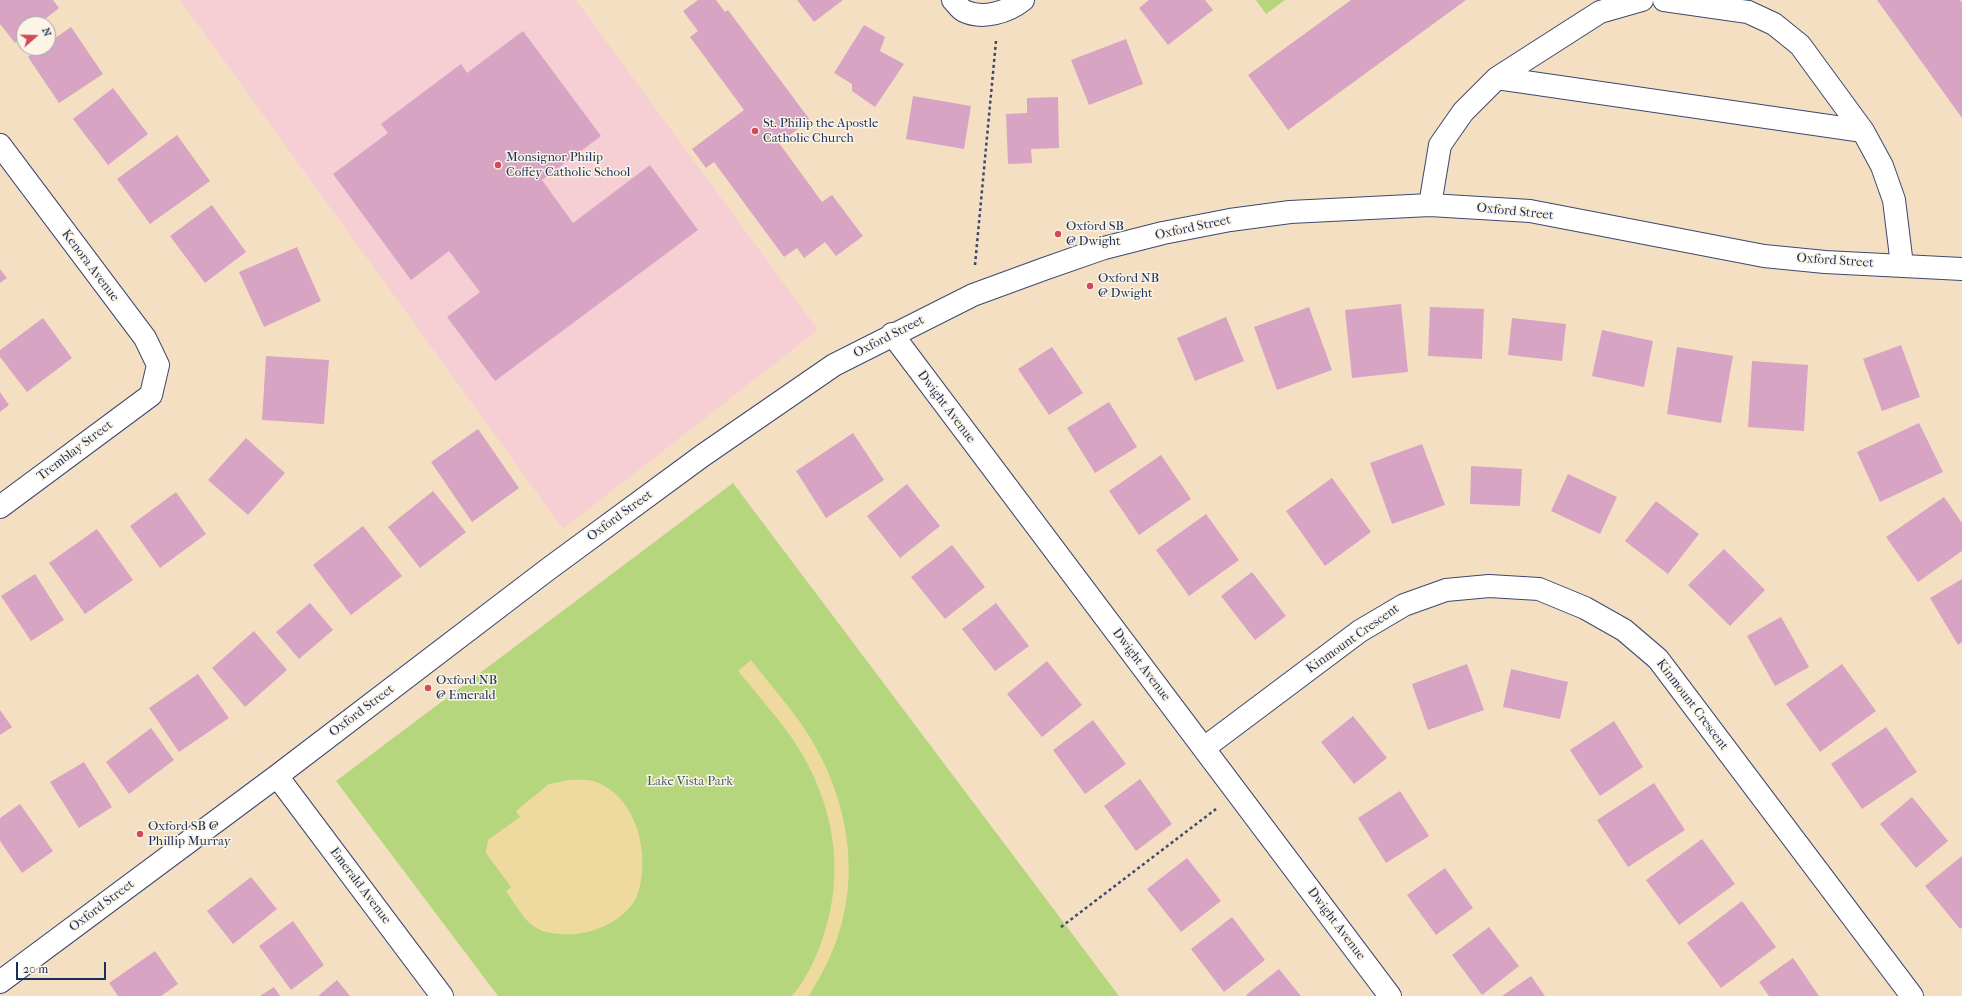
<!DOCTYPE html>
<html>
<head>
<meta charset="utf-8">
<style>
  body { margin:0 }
  #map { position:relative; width:1962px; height:996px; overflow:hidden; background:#f5dfc3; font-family:"IM FELL French Canon",serif }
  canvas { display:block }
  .north { position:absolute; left:16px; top:16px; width:40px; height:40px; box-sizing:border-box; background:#fcf5e5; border:1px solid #a2a6af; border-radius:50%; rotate:70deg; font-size:11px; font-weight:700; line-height:16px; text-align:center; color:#1b2f5e }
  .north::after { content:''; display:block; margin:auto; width:14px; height:18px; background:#d1495b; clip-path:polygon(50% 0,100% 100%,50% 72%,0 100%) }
  .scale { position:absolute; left:16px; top:962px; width:90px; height:18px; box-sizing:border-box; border:2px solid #1b2f5e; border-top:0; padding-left:5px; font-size:12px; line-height:14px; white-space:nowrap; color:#1b2f5e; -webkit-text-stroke:3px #fcf5e5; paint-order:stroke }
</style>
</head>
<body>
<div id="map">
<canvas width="1962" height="996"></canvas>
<div class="north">N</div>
<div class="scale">20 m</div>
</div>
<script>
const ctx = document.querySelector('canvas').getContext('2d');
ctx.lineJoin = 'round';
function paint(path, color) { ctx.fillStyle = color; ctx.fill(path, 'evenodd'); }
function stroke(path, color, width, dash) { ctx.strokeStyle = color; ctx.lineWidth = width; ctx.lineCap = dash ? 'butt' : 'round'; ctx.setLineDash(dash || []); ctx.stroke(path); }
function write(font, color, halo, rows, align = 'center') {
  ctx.font = font + ' "IM FELL French Canon",serif'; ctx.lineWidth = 3; ctx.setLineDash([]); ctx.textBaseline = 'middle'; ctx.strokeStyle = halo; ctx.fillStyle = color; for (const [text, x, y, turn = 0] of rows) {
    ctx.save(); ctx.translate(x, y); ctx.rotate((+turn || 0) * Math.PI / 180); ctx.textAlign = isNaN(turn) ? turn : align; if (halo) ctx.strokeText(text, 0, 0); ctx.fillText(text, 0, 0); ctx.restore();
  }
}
const built = new Path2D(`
  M 180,0 L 576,0 L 818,330 L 563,529 Z`);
const green = new Path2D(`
  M 1256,0 L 1285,0 L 1266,14 Z
  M 733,483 L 1119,996 L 498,996 L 336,781 Z`);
const sand = new Path2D(`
  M 751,660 C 768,682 786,702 802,725 C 845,788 863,868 836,942 C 829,961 819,979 809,996 L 792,996 C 810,975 821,947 828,920 C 845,856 828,788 789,734 C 773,712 755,692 738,671 Z
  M 569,780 C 578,780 588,779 596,782 C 632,796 645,838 642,873 C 641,882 639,894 634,902 C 621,921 597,932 575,934 C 561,935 543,934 532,925 C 521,916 514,902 506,891 L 511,887 L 486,853 L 488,840 L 520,817 L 516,811 L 549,784 Z`);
const building = new Path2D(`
  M 0,0 L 53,0 L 59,8 L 39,24 L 24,24 L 24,36 L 15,43 L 0,24 Z
  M 698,0 L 716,0 L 725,12 L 728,10 L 810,120 L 779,143 L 822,202 L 832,195 L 863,236 L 836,256 L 825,242 L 804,258 L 797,248 L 784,257 L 714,162 L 706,168 L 692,149 L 744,110 L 690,37 L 698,31 L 683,11 Z
  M 797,0 L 843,0 L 814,22 Z
  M 1149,0 L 1205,0 L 1213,10 L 1168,45 L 1139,8 Z
  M 1351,0 L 1466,0 L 1288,130 L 1248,75 Z
  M 1877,0 L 1960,0 L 1962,3 L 1962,118 Z
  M 864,25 L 885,37 L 880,51 L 904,64 L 875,107 L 852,91 L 852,84 L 834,73 Z
  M 71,27 L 103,74 L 59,103 L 28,57 L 40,48 L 48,48 L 48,43 Z
  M 523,31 L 601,136 L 542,180 L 573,223 L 650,165 L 698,230 L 495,381 L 447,317 L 480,292 L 449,251 L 411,280 L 333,174 L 388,133 L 381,124 L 461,64 L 467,73 Z
  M 1126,39 L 1143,84 L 1089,105 L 1071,60 Z
  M 113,88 L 148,134 L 108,165 L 73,119 Z
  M 913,96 L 971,106 L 964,149 L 906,139 Z
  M 1058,97 L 1059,148 L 1031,149 L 1032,163 L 1008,164 L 1006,114 L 1027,113 L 1027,98 Z
  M 177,135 L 210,181 L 150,224 L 117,179 Z
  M 212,205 L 246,252 L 205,283 L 170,236 Z
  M 297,247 L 321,301 L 264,327 L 239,272 Z
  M 0,269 L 7,278 L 0,283 Z
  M 1401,304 L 1408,372 L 1352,378 L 1345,310 Z
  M 1309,307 L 1332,370 L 1277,390 L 1254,327 Z
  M 1430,307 L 1484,309 L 1482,359 L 1428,356 Z
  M 1226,317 L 1244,361 L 1195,381 L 1177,338 Z
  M 43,318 L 72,358 L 27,392 L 0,357 L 0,350 Z
  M 1512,318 L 1566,324 L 1562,361 L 1508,355 Z
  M 1602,330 L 1653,341 L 1644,387 L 1592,376 Z
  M 1901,345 L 1920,397 L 1882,411 L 1863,359 Z
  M 1052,347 L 1083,393 L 1049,415 L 1018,369 Z
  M 1677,347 L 1733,356 L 1721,423 L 1667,414 Z
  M 266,356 L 329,360 L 324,424 L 262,420 Z
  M 1752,361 L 1808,365 L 1804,431 L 1748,427 Z
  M 0,392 L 9,405 L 0,412 Z
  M 1109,402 L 1137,447 L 1095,473 L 1067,428 Z
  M 1919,423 L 1943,472 L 1880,502 L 1857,452 Z
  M 478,429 L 519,488 L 472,522 L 431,462 Z
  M 853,433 L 884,480 L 826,518 L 796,471 Z
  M 246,438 L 285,473 L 248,515 L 208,480 Z
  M 1422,444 L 1445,505 L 1392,524 L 1370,463 Z
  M 1161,455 L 1191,499 L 1139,535 L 1109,491 Z
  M 1471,466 L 1522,469 L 1520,506 L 1470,504 Z
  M 1568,474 L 1617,497 L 1600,534 L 1551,511 Z
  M 1332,478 L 1371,532 L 1325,566 L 1286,511 Z
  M 907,484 L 940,526 L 900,558 L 867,516 Z
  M 433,491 L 466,532 L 420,568 L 388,527 Z
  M 176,492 L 206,534 L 160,568 L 130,526 Z
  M 1944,497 L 1962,523 L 1962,551 L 1918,582 L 1886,537 Z
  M 1656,501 L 1699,534 L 1668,574 L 1625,541 Z
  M 1206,514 L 1239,560 L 1189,596 L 1156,550 Z
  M 363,526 L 402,576 L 351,615 L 313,565 Z
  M 97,529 L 133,580 L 85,614 L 49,563 Z
  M 952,545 L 985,587 L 945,619 L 911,577 Z
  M 1724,549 L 1765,590 L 1730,626 L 1688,585 Z
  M 1252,572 L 1286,616 L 1255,640 L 1221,596 Z
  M 35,574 L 64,620 L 31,641 L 1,596 Z
  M 1962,579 L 1962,642 L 1958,645 L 1930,598 Z
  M 310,603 L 333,630 L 299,659 L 276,632 Z
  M 996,603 L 1029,646 L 995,671 L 962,629 Z
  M 1781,617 L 1809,667 L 1775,686 L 1747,636 Z
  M 254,631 L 287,670 L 245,707 L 212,668 Z
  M 1047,661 L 1082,705 L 1042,737 L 1007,694 Z
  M 1467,664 L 1484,710 L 1428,730 L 1412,684 Z
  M 1842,664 L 1876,711 L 1820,752 L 1786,704 Z
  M 1511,669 L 1568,682 L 1560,719 L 1503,707 Z
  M 198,674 L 229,718 L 179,752 L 149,708 Z
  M 0,710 L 12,727 L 0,735 Z
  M 1353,716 L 1387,758 L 1354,784 L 1321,742 Z
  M 1093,720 L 1126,764 L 1085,794 L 1053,750 Z
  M 1614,721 L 1643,767 L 1600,796 L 1570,750 Z
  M 1886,727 L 1917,772 L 1862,809 L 1831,764 Z
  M 151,728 L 174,760 L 129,794 L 106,762 Z
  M 84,762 L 112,807 L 79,828 L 50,782 Z
  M 1140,779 L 1172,824 L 1136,851 L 1104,806 Z
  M 1654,783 L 1685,830 L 1628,867 L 1597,820 Z
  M 1400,791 L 1429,836 L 1386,863 L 1358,818 Z
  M 1912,797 L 1948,841 L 1916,868 L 1880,824 Z
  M 20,804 L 53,851 L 22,873 L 0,841 L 0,818 Z
  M 1702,839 L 1735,884 L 1679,925 L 1646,880 Z
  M 1962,856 L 1962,927 L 1960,929 L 1925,886 Z
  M 1187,858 L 1221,901 L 1181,932 L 1147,889 Z
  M 1445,868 L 1473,908 L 1436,935 L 1407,895 Z
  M 251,877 L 277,909 L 233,944 L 207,911 Z
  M 1742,901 L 1776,947 L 1721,988 L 1687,943 Z
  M 1232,917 L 1265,960 L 1224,992 L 1191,949 Z
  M 293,921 L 324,965 L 291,990 L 259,946 Z
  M 1489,927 L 1519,966 L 1482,995 L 1452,955 Z
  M 155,951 L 178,984 L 161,996 L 118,996 L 109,983 Z
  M 1793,958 L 1819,996 L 1769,996 L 1759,982 Z
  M 1279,969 L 1301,996 L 1247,996 L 1246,995 Z
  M 1531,976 L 1545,996 L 1502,996 Z
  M 337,980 L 350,996 L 318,996 Z
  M 274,987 L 280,996 L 260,996 Z`);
const path = new Path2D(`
  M 975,265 L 996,41
  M 1061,927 L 1216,809`);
const minor = new Path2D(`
  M 953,0 C 956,3 960,9 964,11 C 983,20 1008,12 1023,0
  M 1664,0 L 1748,12 L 1774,24 L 1800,45 L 1863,131 L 1882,166 L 1894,200 L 1902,265
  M 1497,78 L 1863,131
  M 0,145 L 145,338 L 158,365 L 151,395 L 0,507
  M 1430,205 L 1440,145 L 1463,112 L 1497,78 L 1600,12 L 1642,0
  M 892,334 L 1390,996
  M 1204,748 L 1360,631 L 1404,605 L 1446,590 L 1489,586 L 1539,589 L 1585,608 L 1624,630 L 1658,659 L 1912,996
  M 277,776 L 442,996
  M 0,982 L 277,776 L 547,570 L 702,456 L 834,365 L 973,295 L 1044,269 L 1104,248 L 1163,233 L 1230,220 L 1290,212 L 1430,205 L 1530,211 L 1764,256 L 1825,262 L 1962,269`);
const markers = [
  [755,131,4,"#d1495b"],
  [498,165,4,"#d1495b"],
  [1058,234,4,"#d1495b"],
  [1090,286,4,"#d1495b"],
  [428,688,4,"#d1495b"],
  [140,834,4,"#d1495b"]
];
const poiNames = [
  ["St. Philip the Apostle",763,124],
  ["Catholic Church",763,139],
  ["Monsignor Philip",506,158],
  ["Coffey Catholic School",506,173],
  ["Oxford SB",1066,227],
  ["@ Dwight",1066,242],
  ["Oxford NB",1098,279],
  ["@ Dwight",1098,294],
  ["Oxford NB",436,681],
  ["@ Emerald",436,696],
  ["Oxford SB @",148,827],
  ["Phillip Murray",148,842]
];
const streetNames = [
  ["Oxford Street",1515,212,6],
  ["Oxford Street",1193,228,-12],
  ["Oxford Street",1835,261,4],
  ["Kenora Avenue",90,266,53],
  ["Oxford Street",889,337,-27],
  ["Dwight Avenue",946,407,53],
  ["Tremblay Street",75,451,-37],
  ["Oxford Street",620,516,-36],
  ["Kinmount Crescent",1353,639,-35],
  ["Dwight Avenue",1141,665,53],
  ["Kinmount Crescent",1692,705,53],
  ["Oxford Street",362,711,-37],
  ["Emerald Avenue",360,886,53],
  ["Oxford Street",102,906,-37],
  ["Dwight Avenue",1336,924,53]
];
const parkNames = [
  ["Lake Vista Park",690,782]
];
paint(built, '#f6cfd5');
paint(green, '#b6d67e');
paint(sand, '#eeda9e');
paint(building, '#d7a4c3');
stroke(minor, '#3c496d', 24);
stroke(path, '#3c496d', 2.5, [3, 3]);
stroke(minor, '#fff', 22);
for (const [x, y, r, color] of markers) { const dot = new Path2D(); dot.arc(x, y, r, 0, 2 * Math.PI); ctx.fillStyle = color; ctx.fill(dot); stroke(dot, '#fcf5e5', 1.5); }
write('13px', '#1b2f5e', '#fcf5e5', poiNames, 'left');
write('13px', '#1b2f5e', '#fcf5e5', streetNames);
write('13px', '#425966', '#fcf5e5', parkNames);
</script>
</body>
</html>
